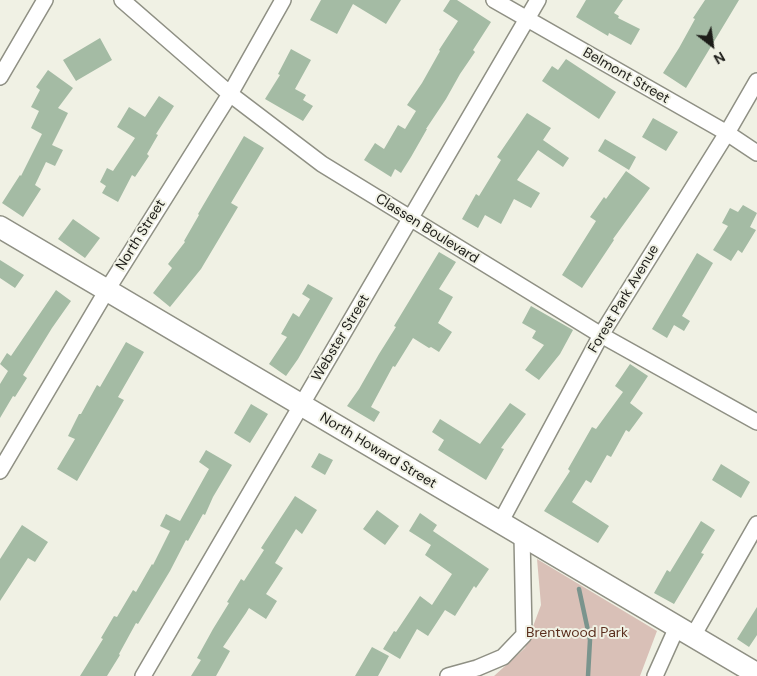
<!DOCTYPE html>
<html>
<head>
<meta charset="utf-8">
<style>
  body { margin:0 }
  #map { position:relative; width:757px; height:676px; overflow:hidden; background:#f0f1e4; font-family:"DM Sans",sans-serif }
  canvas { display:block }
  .north { position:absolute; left:687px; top:20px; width:50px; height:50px; -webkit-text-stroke:4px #f0f1e4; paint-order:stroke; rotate:150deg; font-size:14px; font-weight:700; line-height:20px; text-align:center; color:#1c1c18 }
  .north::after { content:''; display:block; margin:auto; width:18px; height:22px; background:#1c1c18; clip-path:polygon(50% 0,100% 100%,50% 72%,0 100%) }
</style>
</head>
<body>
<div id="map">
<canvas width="757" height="676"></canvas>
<div class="north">N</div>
</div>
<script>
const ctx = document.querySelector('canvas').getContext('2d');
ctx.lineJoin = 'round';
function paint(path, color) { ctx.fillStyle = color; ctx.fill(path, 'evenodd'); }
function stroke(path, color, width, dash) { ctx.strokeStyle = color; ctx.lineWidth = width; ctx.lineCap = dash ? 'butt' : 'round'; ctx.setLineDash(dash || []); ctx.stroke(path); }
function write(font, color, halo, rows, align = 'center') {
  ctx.font = font + ' "DM Sans",sans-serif'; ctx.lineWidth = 4; ctx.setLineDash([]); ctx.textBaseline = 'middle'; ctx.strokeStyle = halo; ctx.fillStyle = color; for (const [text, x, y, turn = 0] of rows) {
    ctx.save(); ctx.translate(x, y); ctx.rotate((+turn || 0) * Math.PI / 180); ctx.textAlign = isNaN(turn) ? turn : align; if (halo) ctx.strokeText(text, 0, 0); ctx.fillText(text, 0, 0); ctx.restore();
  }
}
const green = new Path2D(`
  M 537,559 L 657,631 L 640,676 L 494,676 L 525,648 L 541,605 Z`);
const stream = new Path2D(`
  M 579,589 L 590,640 L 588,676`);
const building = new Path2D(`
  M 321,0 L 401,0 L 386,24 L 353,4 L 337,34 L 310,20 Z
  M 450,0 L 457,0 L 491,22 L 473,50 L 475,52 L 460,74 L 446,99 L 426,129 L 427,129 L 411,157 L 401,173 L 395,169 L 391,177 L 364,160 L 375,143 L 384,149 L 398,125 L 405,129 L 416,111 L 407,105 L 422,83 L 440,51 L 439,50 L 458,21 L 443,11 Z
  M 586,0 L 623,0 L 614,13 L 619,16 L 618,18 L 640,29 L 631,45 L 609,33 L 608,36 L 576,17 Z
  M 705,0 L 739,0 L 686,88 L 663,73 L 679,48 L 695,19 L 693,18 Z
  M 100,38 L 112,60 L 76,81 L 63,60 Z
  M 291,49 L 311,60 L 295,89 L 306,95 L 303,100 L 313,106 L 303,121 L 265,99 L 280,75 L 278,74 Z
  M 566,59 L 616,92 L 599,119 L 542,81 L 552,66 L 558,70 Z
  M 48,70 L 73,88 L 58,108 L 68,113 L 52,145 L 63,150 L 55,166 L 46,162 L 35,185 L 41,189 L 23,217 L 2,203 L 20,175 L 21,176 L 42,134 L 31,128 L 39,111 L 31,107 L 40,90 L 36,87 Z
  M 159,96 L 174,106 L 156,134 L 158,135 L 147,154 L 149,156 L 135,177 L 132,175 L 118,202 L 102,193 L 106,186 L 100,182 L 107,168 L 113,171 L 135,138 L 117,127 L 129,107 L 145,117 Z
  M 527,113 L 551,128 L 543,140 L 569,158 L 563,167 L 538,150 L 517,180 L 540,193 L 531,208 L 514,199 L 501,224 L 485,215 L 478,228 L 462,219 L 476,194 L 479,196 L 501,160 L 497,157 Z
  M 653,118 L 678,132 L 666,151 L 642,137 Z
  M 244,136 L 264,148 L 231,203 L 238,207 L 201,269 L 170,307 L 153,293 L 172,268 L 168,264 L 185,242 L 184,241 L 199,215 L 198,214 Z
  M 605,139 L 636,157 L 629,170 L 598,151 Z
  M 626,171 L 650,188 L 613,239 L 614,240 L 582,288 L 562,275 L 596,221 L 590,217 L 604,197 L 606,199 Z
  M 743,205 L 757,213 L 750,227 L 756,230 L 742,253 L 738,250 L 731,261 L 713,250 L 728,226 L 722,223 L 730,208 L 738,212 Z
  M 73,219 L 100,238 L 85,258 L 58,239 Z
  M 439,252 L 456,262 L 439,289 L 453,297 L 438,323 L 452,332 L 439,352 L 431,347 L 429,348 L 413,338 L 395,367 L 393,366 L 371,407 L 380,412 L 374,422 L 347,406 L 359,389 L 379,354 L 396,327 L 394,326 Z
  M 697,253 L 713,263 L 682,316 L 690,321 L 684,331 L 674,325 L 667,338 L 652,329 Z
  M 0,260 L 24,275 L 15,288 L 0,278 Z
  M 308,284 L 333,298 L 298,359 L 286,376 L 269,364 L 287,337 L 281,334 L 293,313 L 299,317 L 310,299 L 302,294 Z
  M 56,290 L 71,301 L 52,328 L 23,375 L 27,378 L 15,397 L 13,396 L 0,418 L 0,384 L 8,371 L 0,364 L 7,353 L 11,356 Z
  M 531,306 L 573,330 L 560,354 L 539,380 L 525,370 L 544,345 L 532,338 L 536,331 L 522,323 Z
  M 126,342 L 144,352 L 118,397 L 124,400 L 77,481 L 57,469 L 75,439 L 68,436 L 79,414 L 81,414 L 97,385 L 100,387 Z
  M 630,364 L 648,376 L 630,403 L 643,413 L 629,432 L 626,430 L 611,457 L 607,455 L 591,483 L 586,480 L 572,502 L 609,526 L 598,543 L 544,511 L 570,471 L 568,469 L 592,427 L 596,429 L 623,392 L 615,386 Z
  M 510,403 L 526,414 L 501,448 L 504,449 L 486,480 L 438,450 L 444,440 L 432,432 L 440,419 L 480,444 Z
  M 251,404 L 268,414 L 250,443 L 234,433 Z
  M 206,450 L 232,465 L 213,497 L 205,515 L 203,514 L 188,541 L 186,540 L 170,571 L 138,624 L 136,623 L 119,654 L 120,655 L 107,676 L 80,676 L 103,639 L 101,638 L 114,616 L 117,617 L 133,590 L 136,592 L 152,564 L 153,565 L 170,531 L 160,526 L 166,514 L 180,521 L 209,469 L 199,462 Z
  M 319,453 L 333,460 L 325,475 L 311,467 Z
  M 721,464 L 750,482 L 741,498 L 712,480 Z
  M 295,496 L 317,510 L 302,534 L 296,529 L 275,563 L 283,568 L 266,594 L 277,601 L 266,619 L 249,608 L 246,613 L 223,647 L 230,651 L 216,676 L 191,676 L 201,660 L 197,658 L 213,629 L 229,603 L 227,602 L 241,579 L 244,581 L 264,550 L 261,548 Z
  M 377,510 L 399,526 L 385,545 L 363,529 Z
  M 420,513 L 437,525 L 433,531 L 489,569 L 476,588 L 474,586 L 455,616 L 445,610 L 428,636 L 417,629 L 400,659 L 383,649 L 394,631 L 396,632 L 420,596 L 432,605 L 452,574 L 425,555 L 431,545 L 409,531 Z
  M 701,521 L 715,530 L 701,553 L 704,554 L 674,604 L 654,593 L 667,570 L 670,572 Z
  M 22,525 L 48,542 L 35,562 L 28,558 L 0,601 L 0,559 Z
  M 757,607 L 757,635 L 749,647 L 737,639 Z
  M 372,647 L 389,656 L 378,676 L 355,676 Z`);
const street = new Path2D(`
  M 122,0 L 230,94 L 322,164 L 601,335 L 757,422
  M 494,0 L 727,133 L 757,153
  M 0,77 L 45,0
  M 0,471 L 107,290 L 230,94 L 283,0
  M 500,523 L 601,335 L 727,133 L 757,81
  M 693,636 L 757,524
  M 143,676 L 538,0
  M 448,676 L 477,668 L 503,657 L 524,635 L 522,535
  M 655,676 L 677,627`);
const secondary = new Path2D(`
  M 0,227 L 757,674`);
const streetNames = [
  ["Belmont Street",626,76,30],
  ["Classen Boulevard",427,229,32],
  ["North Street",141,235,-58],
  ["Forest Park Avenue",624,299,-59],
  ["Webster Street",341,338,-59],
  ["North Howard Street",378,451,31]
];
const parkNames = [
  ["Brentwood Park",577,633]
];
paint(green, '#d9c0b7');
stroke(stream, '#7a948d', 4.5);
paint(building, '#a4bba4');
stroke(street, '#8f9084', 18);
stroke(secondary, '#8f9084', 24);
stroke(street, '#fff', 15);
stroke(secondary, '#fff', 21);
write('14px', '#1c1c18', '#f0f1e4', streetNames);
write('14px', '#5b2f1e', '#f0f1e4', parkNames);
</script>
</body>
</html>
